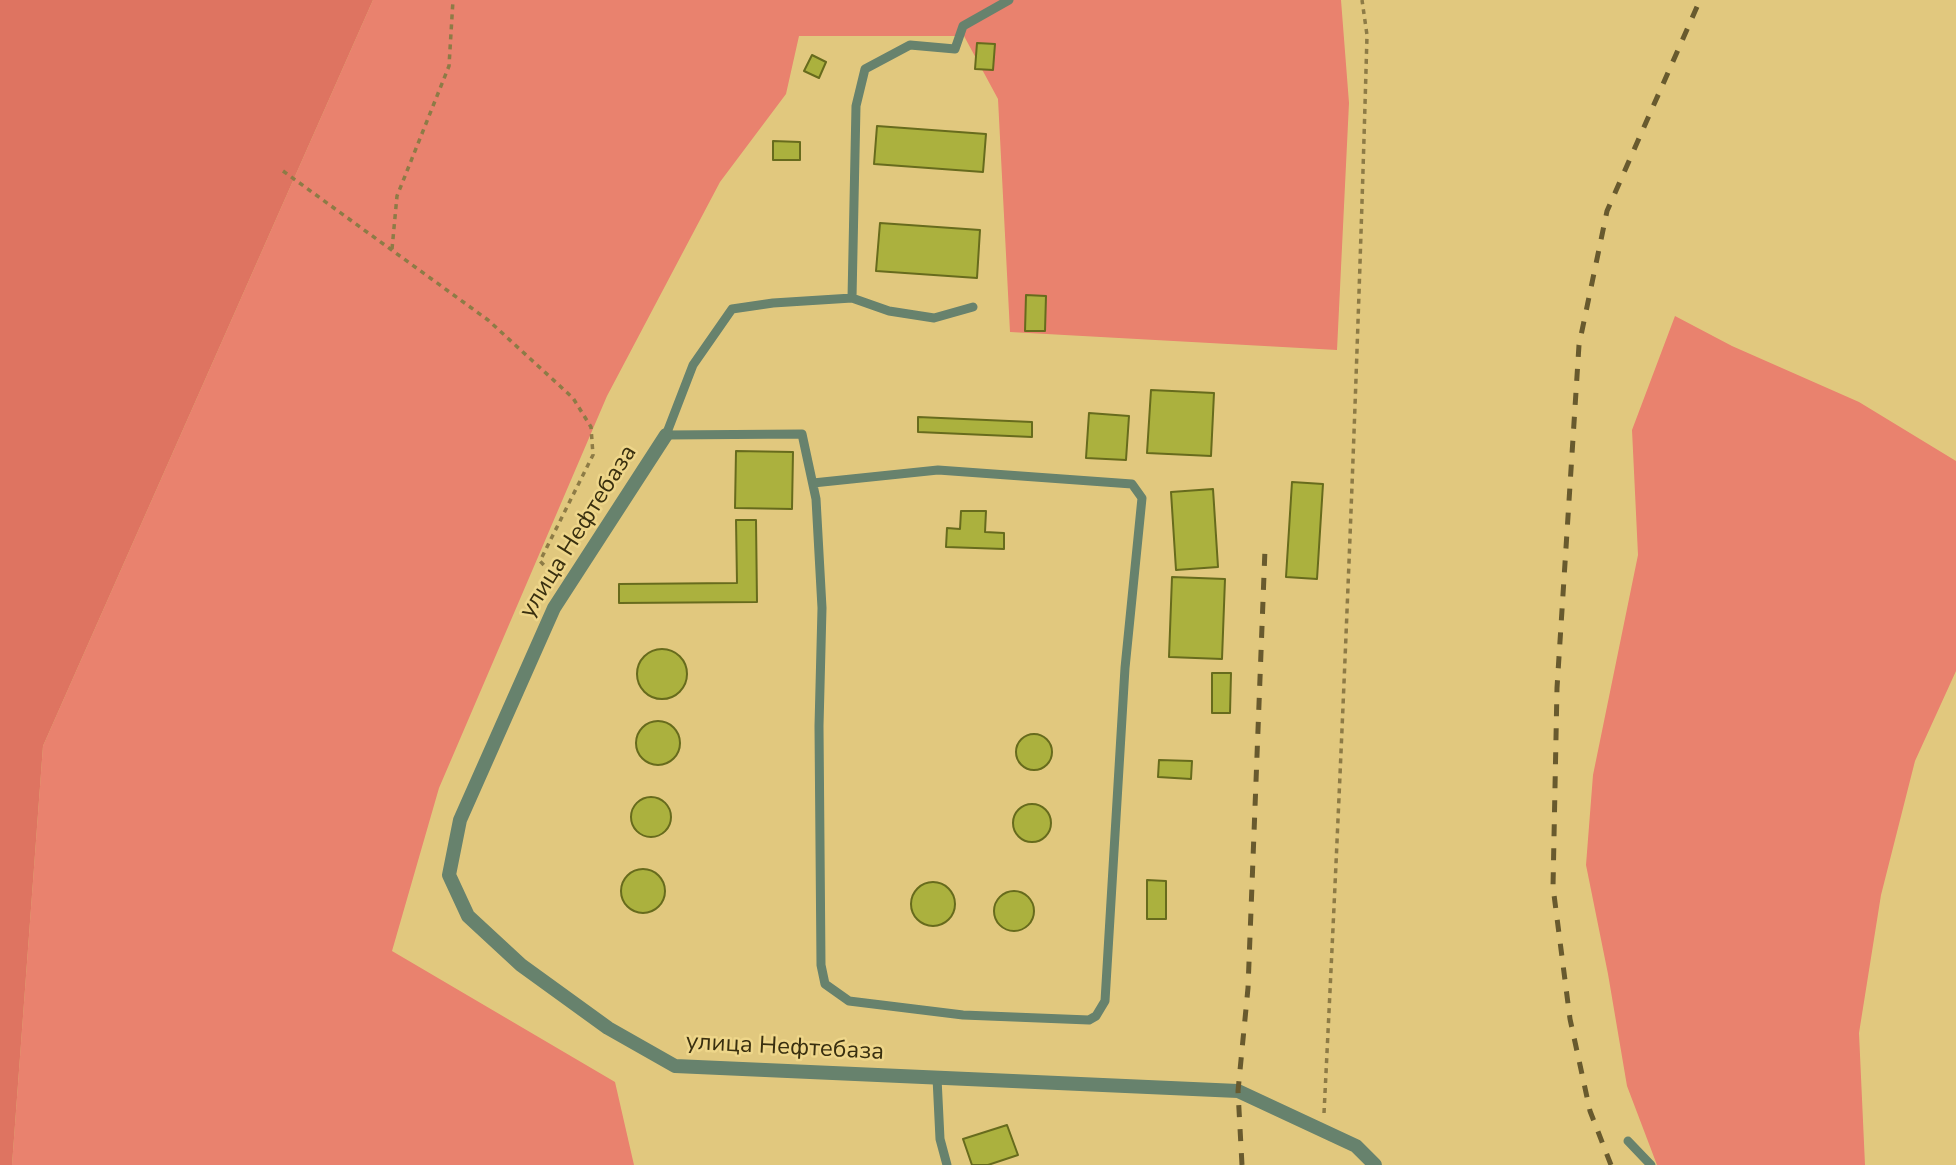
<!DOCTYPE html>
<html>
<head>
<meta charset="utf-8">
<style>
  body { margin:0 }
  canvas { display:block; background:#e1c87e }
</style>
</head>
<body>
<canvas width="1956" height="1165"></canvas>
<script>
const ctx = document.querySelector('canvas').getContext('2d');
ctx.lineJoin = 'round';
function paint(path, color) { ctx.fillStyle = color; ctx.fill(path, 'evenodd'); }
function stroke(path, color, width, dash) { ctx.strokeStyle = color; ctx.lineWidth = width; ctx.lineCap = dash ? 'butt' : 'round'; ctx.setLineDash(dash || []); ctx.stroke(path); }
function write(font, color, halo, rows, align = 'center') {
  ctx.font = font + ' "Nunito Sans",sans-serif'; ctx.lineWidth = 5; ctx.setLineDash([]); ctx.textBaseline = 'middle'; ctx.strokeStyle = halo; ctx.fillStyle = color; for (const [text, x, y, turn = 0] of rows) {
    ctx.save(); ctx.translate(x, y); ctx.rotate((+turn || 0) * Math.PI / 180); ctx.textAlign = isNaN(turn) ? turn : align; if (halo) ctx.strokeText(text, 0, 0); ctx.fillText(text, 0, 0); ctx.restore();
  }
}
const green = new Path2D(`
  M 373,0 L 1341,0 L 1349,103 L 1337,350 L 1010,332 L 998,99 L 964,36 L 799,36 L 786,94 L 720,182 L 607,396 L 439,788 L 392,951 L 615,1082 L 634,1165 L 12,1165 L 43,746 Z
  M 1675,316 L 1732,346 L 1859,402 L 1956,461 L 1956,671 L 1915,761 L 1881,895 L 1859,1033 L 1865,1165 L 1657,1165 L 1627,1086 L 1608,974 L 1586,865 L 1593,775 L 1638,555 L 1632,430 Z`);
const forest = new Path2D(`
  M 0,0 L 373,0 L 43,746 L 12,1165 L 0,1165 Z`);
const building = new Path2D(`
  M 977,43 L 995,44 L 993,70 L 975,69 Z
  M 812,55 L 826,62 L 819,78 L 804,71 Z
  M 877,126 L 986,134 L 983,172 L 874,164 Z
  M 773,141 L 800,142 L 800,160 L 773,160 Z
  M 880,223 L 980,230 L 977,278 L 876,271 Z
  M 1026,295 L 1046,296 L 1045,331 L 1025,331 Z
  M 1151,390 L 1214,393 L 1211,456 L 1147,453 Z
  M 1089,413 L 1129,416 L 1126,460 L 1086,458 Z
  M 918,417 L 1032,422 L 1032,437 L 918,432 Z
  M 736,451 L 793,452 L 792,509 L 735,508 Z
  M 1292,482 L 1323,484 L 1317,579 L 1286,577 Z
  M 1213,489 L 1218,567 L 1176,570 L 1171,492 Z
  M 961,511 L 986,511 L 985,532 L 1004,533 L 1004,549 L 946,547 L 947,528 L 960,529 Z
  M 736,520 L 756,520 L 757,602 L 619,603 L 619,584 L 737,583 Z
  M 1172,577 L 1225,579 L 1222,659 L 1169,657 Z
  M637 674a25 25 0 1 1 50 0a25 25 0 1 1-50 0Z
  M 1212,673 L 1231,673 L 1230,713 L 1212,713 Z
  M636 743a22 22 0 1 1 44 0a22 22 0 1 1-44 0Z
  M1016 752a18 18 0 1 1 36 0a18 18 0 1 1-36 0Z
  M 1159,760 L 1192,761 L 1191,779 L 1158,777 Z
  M631 817a20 20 0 1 1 40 0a20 20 0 1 1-40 0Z
  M1013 823a19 19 0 1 1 38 0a19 19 0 1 1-38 0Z
  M621 891a22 22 0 1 1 44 0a22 22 0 1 1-44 0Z
  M 1147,880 L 1166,881 L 1166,919 L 1147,919 Z
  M911 904a22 22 0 1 1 44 0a22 22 0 1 1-44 0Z
  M994 911a20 20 0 1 1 40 0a20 20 0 1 1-40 0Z
  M 1007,1125 L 1018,1155 L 988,1165 L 972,1165 L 963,1139 Z`);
const path = new Path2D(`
  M 283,171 L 488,320 L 573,398 L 591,427 L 593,455 L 540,561 L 557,579
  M 392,249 L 397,196 L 449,66 L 453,0
  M 1324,1113 C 1342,754 1357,395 1367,35 L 1362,0`);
const lane = new Path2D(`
  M 852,298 L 889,311 L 934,318 L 973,307
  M 813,483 L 938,470 L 1132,484 L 1142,498 L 1125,668 L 1105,1001 L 1096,1016 L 1089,1020 L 963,1015 L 849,1001 L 825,984 L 821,965 L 819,726 L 822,608 L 816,499 L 802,434 L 666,435 L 693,365 L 732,309 L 773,303 L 852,298 L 856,106 L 865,69 L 910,45 L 955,49 L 963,26 L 1009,0
  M 937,1078 L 940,1139 L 947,1165
  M 1628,1141 L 1651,1165`);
const street = new Path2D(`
  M 666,435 L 554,608 L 460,820 L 449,875 L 468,916 L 521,965 L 608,1028 L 675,1066 L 1238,1091 L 1356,1146 L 1375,1165`);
const rail = new Path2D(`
  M 1242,1165 L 1238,1091 L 1248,988 L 1265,549
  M 1611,1165 L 1590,1111 L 1570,1019 L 1553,887 L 1557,688 L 1579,345 L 1607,211 L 1700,0`);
const streetNames = [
  ["улица Нефтебаза",579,532,-58],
  ["улица Нефтебаза",785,1048,3]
];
paint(green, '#e9826e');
paint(forest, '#de7461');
paint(building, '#abb13e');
stroke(building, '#676b1d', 2);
stroke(path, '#8d7b46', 3.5, [5, 5]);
stroke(lane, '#67826d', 9);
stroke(street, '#67826d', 14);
stroke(rail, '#685a2e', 5, [12, 12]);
write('24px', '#392f0f', '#eed68a', streetNames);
</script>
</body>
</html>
